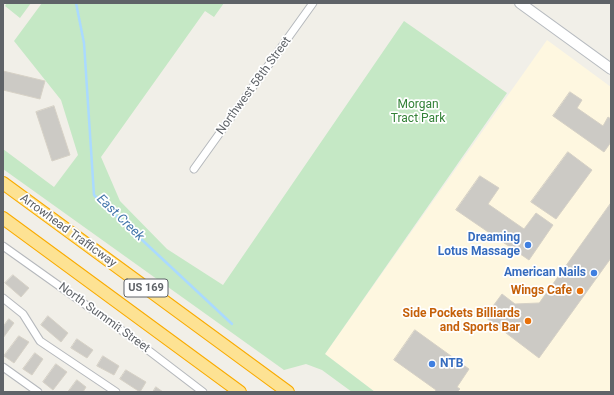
<!DOCTYPE html>
<html>
<head>
<meta charset="utf-8">
<style>
  body { margin:0 }
  #map { position:relative; width:614px; height:395px; overflow:hidden; background:#f1efe8; font-family:Roboto,sans-serif }
  canvas { display:block }
  .frame { position:absolute; inset:0; border:4px solid #5f6368; pointer-events:none }
</style>
</head>
<body>
<div id="map">
<canvas width="614" height="395"></canvas>
<div class="frame"></div>
</div>
<script>
const ctx = document.querySelector('canvas').getContext('2d');
ctx.lineJoin = 'round';
function paint(path, color) { ctx.fillStyle = color; ctx.fill(path, 'evenodd'); }
function stroke(path, color, width, dash) { ctx.strokeStyle = color; ctx.lineWidth = width; ctx.lineCap = dash ? 'butt' : 'round'; ctx.setLineDash(dash || []); ctx.stroke(path); }
function write(font, color, halo, rows, align = 'center') {
  ctx.font = font + ' Roboto,sans-serif'; ctx.lineWidth = 3.5; ctx.setLineDash([]); ctx.textBaseline = 'middle'; ctx.strokeStyle = halo; ctx.fillStyle = color; for (const [text, x, y, turn = 0] of rows) {
    ctx.save(); ctx.translate(x, y); ctx.rotate((+turn || 0) * Math.PI / 180); ctx.textAlign = isNaN(turn) ? turn : align; if (halo) ctx.strokeText(text, 0, 0); ctx.fillText(text, 0, 0); ctx.restore();
  }
}
const commercial = new Path2D(`
  M 547,40 L 611,87 L 611,392 L 375,392 L 325,354 Z`);
const green = new Path2D(`
  M 7,3 L 31,3 L 20,18 L 5,6 Z
  M 42,3 L 224,3 L 214,17 L 205,11 L 101,157 L 120,201 L 167,249 L 223,285 L 404,21 L 507,93 L 325,354 L 375,392 L 352,392 L 322,370 L 306,364 L 284,370 L 3,169 L 3,149 L 54,187 L 78,155 L 61,100 L 14,41 Z`);
const stream = new Path2D(`
  M 76,3 L 84,43 L 94,195 L 232,324`);
const building = new Path2D(`
  M 3,71 L 45,81 L 40,99 L 3,90 Z
  M 570,92 L 582,100 L 577,108 L 603,126 L 608,117 L 611,119 L 611,142 L 604,152 L 553,116 Z
  M 54,106 L 70,155 L 52,161 L 36,112 Z
  M 568,152 L 592,170 L 556,219 L 531,202 Z
  M 480,176 L 499,188 L 488,204 L 524,229 L 536,213 L 553,225 L 529,260 L 456,210 Z
  M 611,203 L 611,258 L 539,358 L 485,317 L 502,294 L 515,304 L 539,303 Z
  M 13,275 L 29,288 L 21,297 L 5,283 Z
  M 48,316 L 68,333 L 61,342 L 41,325 Z
  M 9,319 L 14,323 L 3,338 L 3,327 Z
  M 415,330 L 469,369 L 457,387 L 460,389 L 457,392 L 435,392 L 436,390 L 394,360 Z
  M 19,336 L 29,342 L 14,363 L 4,356 Z
  M 77,339 L 93,350 L 87,358 L 71,348 Z
  M 35,353 L 43,359 L 32,375 L 23,369 Z
  M 103,356 L 119,366 L 114,375 L 97,366 Z
  M 56,364 L 67,372 L 53,390 L 43,382 Z
  M 126,370 L 146,382 L 140,392 L 120,379 Z
  M 77,380 L 86,387 L 83,392 L 68,392 Z
  M 156,387 L 163,392 L 153,392 Z`);
const street = new Path2D(`
  M 194,169 L 313,3
  M 3,246 L 131,337 L 203,392
  M 3,298 L 23,314 L 40,341 L 116,392
  M 3,367 L 38,392`);
const secondary = new Path2D(`
  M 520,3 L 611,69`);
const highway = new Path2D(`
  M 3,183 L 288,392
  M 3,218 L 240,392`);
const markers = [
  [528,245,4,"#3f7fe0"],
  [594,273,4,"#3f7fe0"],
  [580,291,4,"#e8710a"],
  [528,321,4,"#e8710a"],
  [432,364,4,"#3f7fe0"]
];
const shields = [
  [146,288,44]
];
const shieldNames = [
  ["US 169",146,288]
];
const streetNames = [
  ["Northwest 58th Street",254,86,-54],
  ["Arrowhead Trafficway",68,231,36],
  ["North Summit Street",104,318,36]
];
const parkNames = [
  ["Morgan",418,105],
  ["Tract Park",418,119]
];
const shopNames = [
  ["Dreaming",520,238],
  ["Lotus Massage",520,252],
  ["American Nails",586,273],
  ["NTB",440,364,"left"]
];
const foodNames = [
  ["Wings Cafe",572,291],
  ["Side Pockets Billiards",520,314],
  ["and Sports Bar",520,328]
];
const waterNames = [
  ["East Creek",120,218,44]
];
paint(commercial, '#fef7e0');
paint(green, '#c5e8c5');
stroke(stream, '#aadaff', 2.5);
paint(building, '#cccac5');
stroke(building, '#d6d1c6', 1);
stroke(street, '#b5b8bc', 9);
stroke(secondary, '#b6babf', 12);
stroke(highway, '#f9ab00', 14);
stroke(street, '#fff', 7);
stroke(secondary, '#fff', 10);
stroke(highway, '#fde293', 12);
for (const [x, y, r, color] of markers) { const dot = new Path2D(); dot.arc(x, y, r, 0, 2 * Math.PI); ctx.fillStyle = color; ctx.fill(dot); stroke(dot, '#fff', 1.5); }
for (const [x, y, w] of shields) { const box = new Path2D(); box.roundRect(x - w / 2, y - 9, w, 18, 3); ctx.fillStyle = '#fff'; ctx.fill(box); stroke(box, '#5f6368', 1); }
write('bold 11px', '#5f6368', null, shieldNames);
write('12px', '#5f6368', '#fff', streetNames);
write('12px', '#348238', '#fff', parkNames);
write('bold 12px', '#366cbe', '#fff', shopNames, 'right');
write('bold 12px', '#c56008', '#fff', foodNames, 'right');
write('italic 13px', '#4174aa', '#fff', waterNames);
</script>
</body>
</html>
